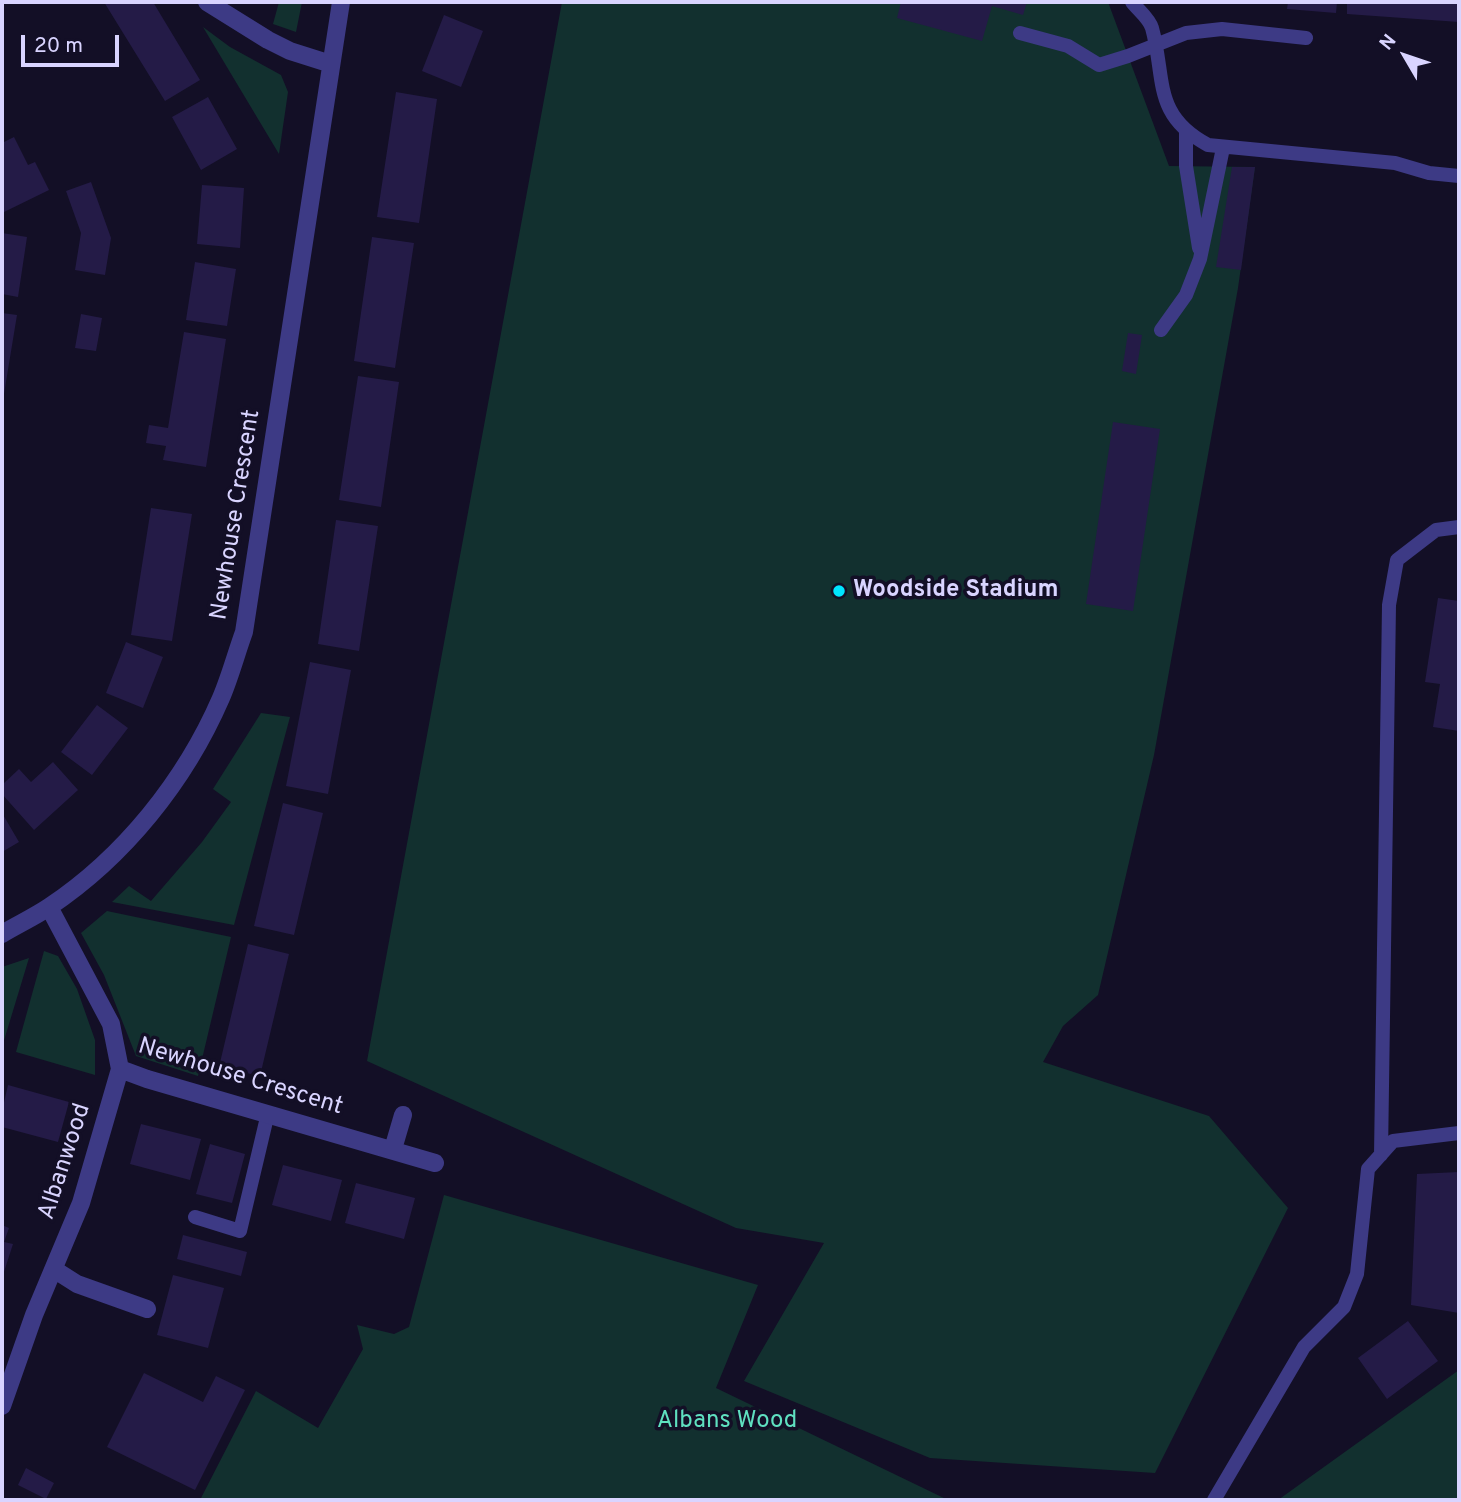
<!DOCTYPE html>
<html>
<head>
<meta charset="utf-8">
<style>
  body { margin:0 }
  #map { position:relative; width:1461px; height:1502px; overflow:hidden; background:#130f26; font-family:Overpass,sans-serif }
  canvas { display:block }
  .frame { position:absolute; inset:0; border:4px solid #d9d4ff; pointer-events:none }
  .north { position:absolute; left:1370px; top:21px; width:70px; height:70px; -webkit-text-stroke:5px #130f26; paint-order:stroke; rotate:309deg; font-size:19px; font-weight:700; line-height:28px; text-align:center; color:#d9d4ff }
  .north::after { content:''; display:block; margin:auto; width:24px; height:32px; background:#d9d4ff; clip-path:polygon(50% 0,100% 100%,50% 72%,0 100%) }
  .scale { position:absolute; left:21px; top:35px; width:98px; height:32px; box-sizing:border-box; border:4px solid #d9d4ff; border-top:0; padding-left:9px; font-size:21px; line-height:24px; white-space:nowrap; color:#d9d4ff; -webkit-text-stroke:5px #130f26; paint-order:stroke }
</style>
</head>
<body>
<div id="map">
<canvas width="1461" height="1502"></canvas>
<div class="frame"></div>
<div class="north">N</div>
<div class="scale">20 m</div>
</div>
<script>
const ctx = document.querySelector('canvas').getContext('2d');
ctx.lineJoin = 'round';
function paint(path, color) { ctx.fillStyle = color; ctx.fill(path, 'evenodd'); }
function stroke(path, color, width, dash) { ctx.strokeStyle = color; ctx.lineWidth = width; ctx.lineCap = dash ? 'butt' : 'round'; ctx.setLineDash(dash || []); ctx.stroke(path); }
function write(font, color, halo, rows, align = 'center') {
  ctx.font = font + ' Overpass,sans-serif'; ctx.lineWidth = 7; ctx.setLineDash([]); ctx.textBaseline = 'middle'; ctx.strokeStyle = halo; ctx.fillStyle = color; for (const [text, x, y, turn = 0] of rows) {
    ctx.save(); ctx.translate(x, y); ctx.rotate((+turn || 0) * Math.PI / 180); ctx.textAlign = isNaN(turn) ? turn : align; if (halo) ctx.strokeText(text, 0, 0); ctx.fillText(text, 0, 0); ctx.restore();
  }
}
const green = new Path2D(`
  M 279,2 L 302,2 L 296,32 L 273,24 Z
  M 562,2 L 1108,2 L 1169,166 L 1255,167 L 1238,288 L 1154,755 L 1098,995 L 1063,1026 L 1043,1062 L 1209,1116 L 1288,1208 L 1155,1473 L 930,1458 L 744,1381 L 824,1243 L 736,1228 L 367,1061 Z
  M 203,27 L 230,47 L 281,75 L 288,92 L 279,154 Z
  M 261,713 L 290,717 L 234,925 L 112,902 L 129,886 L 151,901 L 202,842 L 231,802 L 213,789 Z
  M 107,911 L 231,937 L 198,1076 L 136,1056 L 104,975 L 81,933 Z
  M 44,951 L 58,956 L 77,989 L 95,1040 L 95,1075 L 16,1052 Z
  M 29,958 L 2,1047 L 2,967 Z
  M 444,1195 L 758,1285 L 716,1388 L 948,1500 L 200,1500 L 256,1391 L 318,1428 L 363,1349 L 357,1325 L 394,1334 L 409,1327 Z
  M 1459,1370 L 1459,1500 L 1278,1500 Z`);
const building = new Path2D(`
  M 104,2 L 153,2 L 200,80 L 165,101 Z
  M 901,2 L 1027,2 L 1023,15 L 992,6 L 982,41 L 897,18 Z
  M 1288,2 L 1337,2 L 1336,13 L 1287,9 Z
  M 1342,2 L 1459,2 L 1459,22 L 1347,14 L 1347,4 L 1342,4 Z
  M 444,15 L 483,31 L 461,87 L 422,71 Z
  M 396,92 L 437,99 L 419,223 L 377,217 Z
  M 208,97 L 237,149 L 201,170 L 172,117 Z
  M 14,137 L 28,165 L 35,162 L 49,190 L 2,213 L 2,143 Z
  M 1232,167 L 1255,167 L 1241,270 L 1216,267 Z
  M 91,182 L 111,238 L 105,275 L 75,270 L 81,233 L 66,191 Z
  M 202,185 L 244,188 L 240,248 L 197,244 Z
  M 2,233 L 27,237 L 18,297 L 2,294 Z
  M 372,237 L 414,243 L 395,368 L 354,361 Z
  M 195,262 L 236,269 L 227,326 L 186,320 Z
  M 2,313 L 17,315 L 3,400 L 2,400 Z
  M 81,314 L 102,318 L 96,351 L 75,348 Z
  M 184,332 L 226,339 L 206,467 L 163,460 L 166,446 L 146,443 L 149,425 L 168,428 Z
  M 1128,333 L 1142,335 L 1136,374 L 1122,371 Z
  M 358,376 L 399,382 L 381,507 L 339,500 Z
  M 1113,422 L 1160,429 L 1133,611 L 1086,604 Z
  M 151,508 L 192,514 L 172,641 L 131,635 Z
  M 336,520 L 378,526 L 359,651 L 318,644 Z
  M 1438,598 L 1459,601 L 1459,731 L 1433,727 L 1440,684 L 1425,682 Z
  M 126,642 L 163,657 L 143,708 L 106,693 Z
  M 310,662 L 351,670 L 328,794 L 286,786 Z
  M 97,705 L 128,728 L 92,775 L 61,752 Z
  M 53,762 L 78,790 L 34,830 L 2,794 L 2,785 L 19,769 L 31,782 Z
  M 283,803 L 323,813 L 294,935 L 254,926 Z
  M 2,813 L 19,842 L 2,852 Z
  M 248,944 L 289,954 L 260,1076 L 219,1067 Z
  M 8,1085 L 69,1102 L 58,1142 L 2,1127 L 2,1111 Z
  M 141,1124 L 201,1139 L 190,1180 L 130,1164 Z
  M 210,1144 L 245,1154 L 232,1203 L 196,1194 Z
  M 283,1165 L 342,1180 L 331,1221 L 272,1205 Z
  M 1459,1172 L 1459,1313 L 1411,1305 L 1417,1174 Z
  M 356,1183 L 415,1198 L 404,1239 L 345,1223 Z
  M 2,1225 L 9,1228 L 4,1242 L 13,1244 L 2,1278 Z
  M 183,1235 L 247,1252 L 241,1276 L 177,1259 Z
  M 173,1275 L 224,1288 L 208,1348 L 157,1335 Z
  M 1408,1321 L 1438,1361 L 1387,1399 L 1358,1358 Z
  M 144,1373 L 203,1402 L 216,1376 L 245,1390 L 195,1490 L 107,1447 Z
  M 26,1468 L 54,1483 L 46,1499 L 18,1485 Z`);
const lane = new Path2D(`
  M 1132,2 C 1138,10 1149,18 1152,28 C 1166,79 1152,115 1208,145 L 1395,163 L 1429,173 L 1459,176
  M 1020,33 L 1068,46 L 1099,65 L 1128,56 L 1186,33 L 1222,29 L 1306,38
  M 1186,131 L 1186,166 L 1199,248
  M 1161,330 L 1186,295 L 1200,259 L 1223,148
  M 1381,1155 L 1389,605 L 1397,560 L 1436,530 L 1459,527
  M 195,1217 L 240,1231 L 268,1113
  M 1214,1500 L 1304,1347 L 1344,1307 L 1357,1274 L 1368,1169 L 1393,1141 L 1459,1133`);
const street = new Path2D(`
  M 207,2 L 268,40 L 290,51 L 331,64
  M 2,934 C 17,925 34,917 49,907 C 124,857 185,781 221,698 C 230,677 236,654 244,632 L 341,2
  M 120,1069 L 147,1079 L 435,1163
  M 393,1149 L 403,1115
  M 55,1270 L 77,1284 L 147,1309
  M 2,1406 L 34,1315 L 81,1203 L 120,1069 L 111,1024 L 49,907`);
const markers = [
  [839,591,7,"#00e5ff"]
];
const streetNames = [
  ["Newhouse Crescent",237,515,-81],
  ["Newhouse Crescent",240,1078,17],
  ["Albanwood",66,1162,-72]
];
const poiNames = [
  ["Woodside Stadium",853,591]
];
const parkNames = [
  ["Albans Wood",727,1422]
];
paint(green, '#12302f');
paint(building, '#241b47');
stroke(lane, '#3d3a85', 14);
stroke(street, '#3d3a85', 18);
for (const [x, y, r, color] of markers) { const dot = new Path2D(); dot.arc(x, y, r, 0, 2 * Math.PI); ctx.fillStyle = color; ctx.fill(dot); stroke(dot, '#130f26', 2.5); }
write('24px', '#d9d4ff', '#130f26', streetNames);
write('bold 24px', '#d9d4ff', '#130f26', poiNames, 'left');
write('24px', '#5fe0c0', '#130f26', parkNames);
</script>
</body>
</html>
